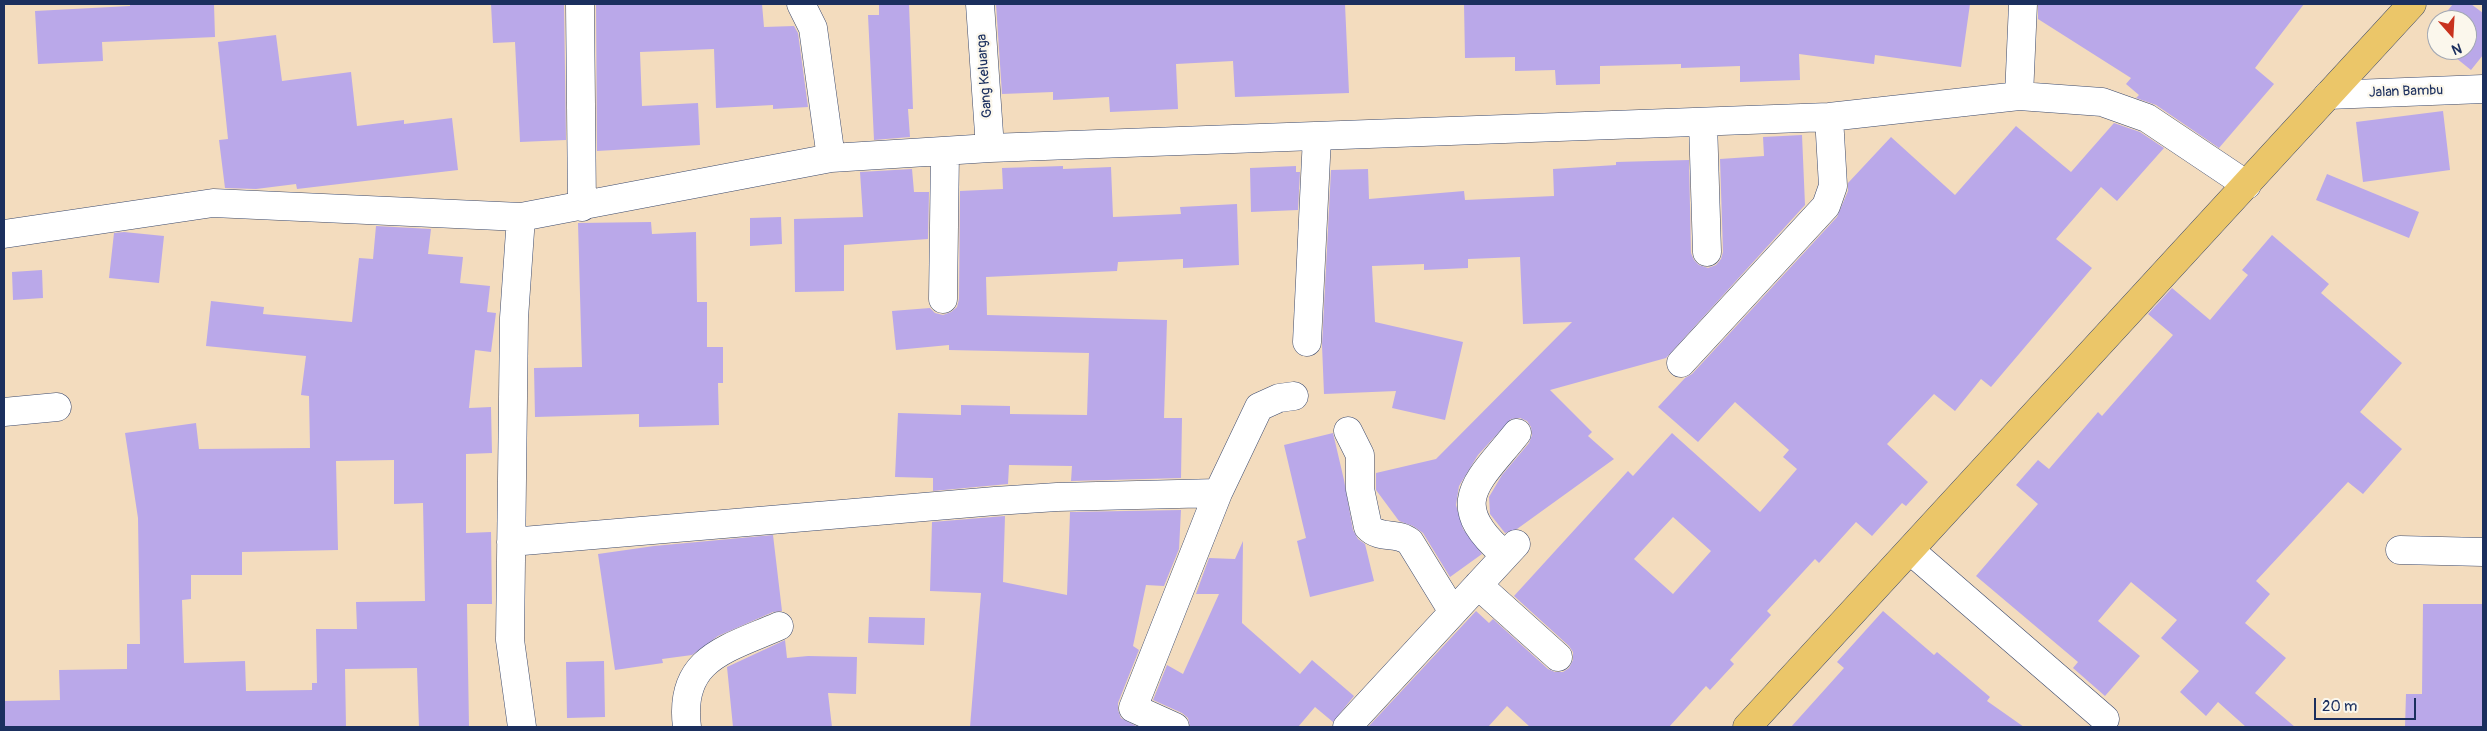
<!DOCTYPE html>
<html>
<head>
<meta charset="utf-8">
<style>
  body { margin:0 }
  #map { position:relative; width:2487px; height:731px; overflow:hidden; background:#f3dcbe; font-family:Pangolin,sans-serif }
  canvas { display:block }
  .frame { position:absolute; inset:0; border:5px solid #1b2f5e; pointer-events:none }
  .north { position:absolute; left:2427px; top:10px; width:50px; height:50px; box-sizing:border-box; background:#fbf7ec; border:1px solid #a1a7b3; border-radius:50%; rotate:161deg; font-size:14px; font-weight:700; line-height:20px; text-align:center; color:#1b2f5e }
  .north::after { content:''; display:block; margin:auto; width:18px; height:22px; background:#c8321e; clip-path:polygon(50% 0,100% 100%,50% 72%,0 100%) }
  .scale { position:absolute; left:2314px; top:698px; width:102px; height:22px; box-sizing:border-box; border:2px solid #1b2f5e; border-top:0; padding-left:6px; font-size:15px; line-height:18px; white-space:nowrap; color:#1b2f5e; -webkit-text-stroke:4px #fbf7ec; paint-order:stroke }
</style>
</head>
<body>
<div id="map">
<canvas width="2487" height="731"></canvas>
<div class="frame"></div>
<div class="north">N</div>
<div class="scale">20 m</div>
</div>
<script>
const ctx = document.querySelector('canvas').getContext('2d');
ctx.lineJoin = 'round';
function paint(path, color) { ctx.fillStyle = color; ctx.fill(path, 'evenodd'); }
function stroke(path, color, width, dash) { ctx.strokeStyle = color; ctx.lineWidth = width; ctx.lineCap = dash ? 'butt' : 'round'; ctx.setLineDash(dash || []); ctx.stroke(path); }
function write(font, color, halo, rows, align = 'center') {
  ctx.font = font + ' Pangolin,sans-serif'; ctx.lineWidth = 4.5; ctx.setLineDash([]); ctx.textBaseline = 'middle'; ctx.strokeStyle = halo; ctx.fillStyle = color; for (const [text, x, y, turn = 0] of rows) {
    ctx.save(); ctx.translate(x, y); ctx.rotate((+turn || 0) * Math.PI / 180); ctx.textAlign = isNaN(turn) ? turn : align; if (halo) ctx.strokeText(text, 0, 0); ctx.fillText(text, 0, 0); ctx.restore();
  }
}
const building = new Path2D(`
  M 130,4 L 214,4 L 215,37 L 102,42 L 103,61 L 38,64 L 35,11 L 130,6 Z
  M 491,4 L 564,4 L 566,140 L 520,142 L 515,42 L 493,43 Z
  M 596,4 L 762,4 L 764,27 L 794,26 L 798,33 L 808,107 L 773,109 L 773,105 L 716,108 L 714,49 L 640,52 L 642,106 L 698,103 L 700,145 L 597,151 Z
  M 879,4 L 909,4 L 913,109 L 908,109 L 910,137 L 874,140 L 868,15 L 879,15 Z
  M 996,4 L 1345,4 L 1349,93 L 1235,97 L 1233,61 L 1176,64 L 1178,109 L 1110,112 L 1109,97 L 1053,100 L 1053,92 L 1002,94 Z
  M 1464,4 L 1970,4 L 1961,67 L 1875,55 L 1874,64 L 1799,54 L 1800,80 L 1740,82 L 1740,66 L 1681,68 L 1681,64 L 1600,66 L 1600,84 L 1556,85 L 1555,70 L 1515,71 L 1515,57 L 1465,58 Z
  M 2038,4 L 2304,4 L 2255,68 L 2274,84 L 2219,148 L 2156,105 L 2136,98 L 2139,95 L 2126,84 L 2131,78 L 2038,19 Z
  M 2453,4 L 2471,4 L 2483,13 L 2483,55 L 2471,70 L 2446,50 L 2467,50 L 2467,20 L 2440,20 Z
  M 276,35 L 282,81 L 351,72 L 357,126 L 404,120 L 404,124 L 452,118 L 458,170 L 297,189 L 296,184 L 256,189 L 225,188 L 219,140 L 228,139 L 218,42 Z
  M 2443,111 L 2450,170 L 2363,182 L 2356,122 Z
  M 2114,123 L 2140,132 L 2164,148 L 2117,201 L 2101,187 L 2056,239 L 2092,268 L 1991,387 L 1981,379 L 1955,411 L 1934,394 L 1887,444 L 1928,482 L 1906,506 L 1902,503 L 1872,536 L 1856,522 L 1819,563 L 1815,559 L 1767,611 L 1771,615 L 1730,660 L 1734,664 L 1710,690 L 1706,686 L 1669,727 L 1530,727 L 1507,706 L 1488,727 L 1368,727 L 1476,611 L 1489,623 L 1493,619 L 1548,669 L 1555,672 L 1563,672 L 1569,668 L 1573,660 L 1573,652 L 1569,646 L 1514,596 L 1628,471 L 1633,476 L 1672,433 L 1760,512 L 1797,469 L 1783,457 L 1789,450 L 1735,402 L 1698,442 L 1658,407 L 1685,378 L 1692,374 L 1837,217 L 1848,191 L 1848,183 L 1891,137 L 1955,195 L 2016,126 L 2071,172 ZM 1673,517 L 1711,551 L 1673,594 L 1634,559 Z
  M 1802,135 L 1805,205 L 1666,358 L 1550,390 L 1592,432 L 1588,436 L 1614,459 L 1517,529 L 1505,533 L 1490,514 L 1489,497 L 1502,475 L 1529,443 L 1532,435 L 1531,427 L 1527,421 L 1520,418 L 1511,419 L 1478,455 L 1459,486 L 1456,505 L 1463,529 L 1482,554 L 1450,577 L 1423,533 L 1413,526 L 1399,521 L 1376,490 L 1376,473 L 1436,459 L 1572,322 L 1523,324 L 1520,257 L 1468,259 L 1468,268 L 1424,270 L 1424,264 L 1372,266 L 1375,322 L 1463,342 L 1445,420 L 1392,408 L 1396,391 L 1324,394 L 1322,345 L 1331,170 L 1368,169 L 1369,199 L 1464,191 L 1465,200 L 1554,196 L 1553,169 L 1616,165 L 1616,162 L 1689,160 L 1691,253 L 1694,260 L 1699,265 L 1708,268 L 1716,265 L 1721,259 L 1723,252 L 1720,159 L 1764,156 L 1763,137 Z
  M 1063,166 L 1063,169 L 1111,167 L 1113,217 L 1181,214 L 1180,207 L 1237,204 L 1239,265 L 1183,268 L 1183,259 L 1118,262 L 1117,271 L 986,277 L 987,315 L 1167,320 L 1164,418 L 1182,418 L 1181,478 L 1071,481 L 1072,466 L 1009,465 L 1008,484 L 933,491 L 933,478 L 895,477 L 898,413 L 961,415 L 961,405 L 1010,406 L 1010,414 L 1087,415 L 1089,353 L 949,350 L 949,345 L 896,350 L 892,311 L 930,308 L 935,313 L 943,315 L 951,312 L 957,307 L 959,299 L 960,191 L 1003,189 L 1002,168 Z
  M 1296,166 L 1296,172 L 1300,172 L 1298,210 L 1251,212 L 1250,168 Z
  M 912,169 L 914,192 L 929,192 L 928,239 L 844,245 L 844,291 L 795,292 L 794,219 L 863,217 L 860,172 Z
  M 2327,174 L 2419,212 L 2409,238 L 2316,200 Z
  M 781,217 L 782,244 L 750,246 L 750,218 Z
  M 651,222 L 652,234 L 696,232 L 697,302 L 707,302 L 707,347 L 723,347 L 723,383 L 718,383 L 719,425 L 639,427 L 639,414 L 535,417 L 534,368 L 582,367 L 578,223 Z
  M 376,226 L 431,229 L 428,254 L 463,257 L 460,283 L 490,286 L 487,312 L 496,313 L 491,352 L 475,350 L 469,408 L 491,407 L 492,453 L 466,454 L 466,533 L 491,532 L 492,604 L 467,604 L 469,727 L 419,727 L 417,668 L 345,669 L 346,727 L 4,727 L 4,701 L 60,700 L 59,670 L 127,669 L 127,644 L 140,644 L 138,518 L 125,433 L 196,423 L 199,449 L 310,448 L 309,396 L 301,395 L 306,356 L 206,346 L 211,301 L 264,307 L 263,314 L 352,322 L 359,258 L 373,259 ZM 394,460 L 394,504 L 423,503 L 425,601 L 356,602 L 357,629 L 316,629 L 317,683 L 312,683 L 312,690 L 246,691 L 245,661 L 184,663 L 182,600 L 191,599 L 191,575 L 242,575 L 242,552 L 338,550 L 336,461 Z
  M 124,232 L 164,236 L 159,283 L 109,278 L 114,233 Z
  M 2272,235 L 2329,284 L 2321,293 L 2402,363 L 2360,412 L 2402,449 L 2363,494 L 2348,482 L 2256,581 L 2270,594 L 2245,623 L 2286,658 L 2255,693 L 2295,727 L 2246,727 L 2218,702 L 2206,716 L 2180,692 L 2199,671 L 2161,638 L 2177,620 L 2131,582 L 2098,621 L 2140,656 L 2105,696 L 2073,668 L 2078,662 L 1976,576 L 2038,504 L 2016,485 L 2038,460 L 2049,469 L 2098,412 L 2102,416 L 2173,335 L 2148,314 L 2172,288 L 2210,320 L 2248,275 L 2242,270 Z
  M 42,270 L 43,298 L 13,300 L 12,272 Z
  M 1333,433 L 1344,480 L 1353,530 L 1358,539 L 1365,544 L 1374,581 L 1310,597 L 1297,541 L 1306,538 L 1284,445 Z
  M 1181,510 L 1179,549 L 1164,586 L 1146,585 L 1133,646 L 1139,650 L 1118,703 L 1118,710 L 1121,718 L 1138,727 L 970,727 L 981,593 L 930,591 L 932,522 L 1005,516 L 1003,582 L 1067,595 L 1070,512 Z
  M 773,535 L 782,611 L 773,612 L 718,636 L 692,655 L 662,659 L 663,663 L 615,670 L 598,554 L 654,546 Z
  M 1243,541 L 1242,623 L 1300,674 L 1312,660 L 1354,696 L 1333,722 L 1315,707 L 1298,727 L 1190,727 L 1188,718 L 1182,713 L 1153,700 L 1167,665 L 1183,674 L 1219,594 L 1196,594 L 1209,558 L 1235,559 Z
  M 2423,604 L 2483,604 L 2483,727 L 2405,727 L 2406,694 L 2422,694 Z
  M 1883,611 L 1934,655 L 1937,652 L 1990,697 L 1987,701 L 2024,727 L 1791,727 L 1844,668 L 1837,662 Z
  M 869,617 L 925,618 L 924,645 L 868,643 Z
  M 785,640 L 787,658 L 808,656 L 857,657 L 856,694 L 828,693 L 832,727 L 733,727 L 727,667 Z
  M 604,661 L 605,717 L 567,718 L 566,662 Z`);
const minor = new Path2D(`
  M 580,4 L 582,207
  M 801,4 L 813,28 L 831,158
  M 980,4 L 990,148
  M 2328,95 L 2483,89
  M 2019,96 L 2023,4
  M 1703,122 L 1707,252
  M 4,234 L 213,203 L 521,217
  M 943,299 L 945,152
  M 1307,342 L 1317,137
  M 1681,363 L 1826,206 L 1833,186 L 1829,117
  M 4,412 L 57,407
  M 1348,431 L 1360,455 L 1360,489 L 1368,527 C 1380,540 1397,531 1410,542 L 1453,612
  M 1218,493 L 1259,407 L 1279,398 L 1294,396
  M 511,542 L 995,501 L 1057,497 L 1218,493 L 1133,708 L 1175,727
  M 2400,550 L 2483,552
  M 1911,551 L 2105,719
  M 1505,555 C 1444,503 1478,482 1517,433
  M 1478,585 L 1558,657
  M 522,727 L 510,640 L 514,318 L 521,217 L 831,158 L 990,148 L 1829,117 L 2019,96 L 2102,102 L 2147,118 L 2247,185
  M 687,727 C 678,658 727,649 779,626
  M 1347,727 L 1516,544`);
const major = new Path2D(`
  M 1747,727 L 2412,4`);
const streetNames = [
  ["Gang Keluarga",985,76,-94],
  ["Jalan Bambu",2406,92,-2]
];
paint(building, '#baa8e9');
stroke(minor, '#3b496c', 29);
stroke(major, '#3b496c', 29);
stroke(minor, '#fff', 28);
stroke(major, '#ebc669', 28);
write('14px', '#1b2f5e', '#fbf7ec', streetNames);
</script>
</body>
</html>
